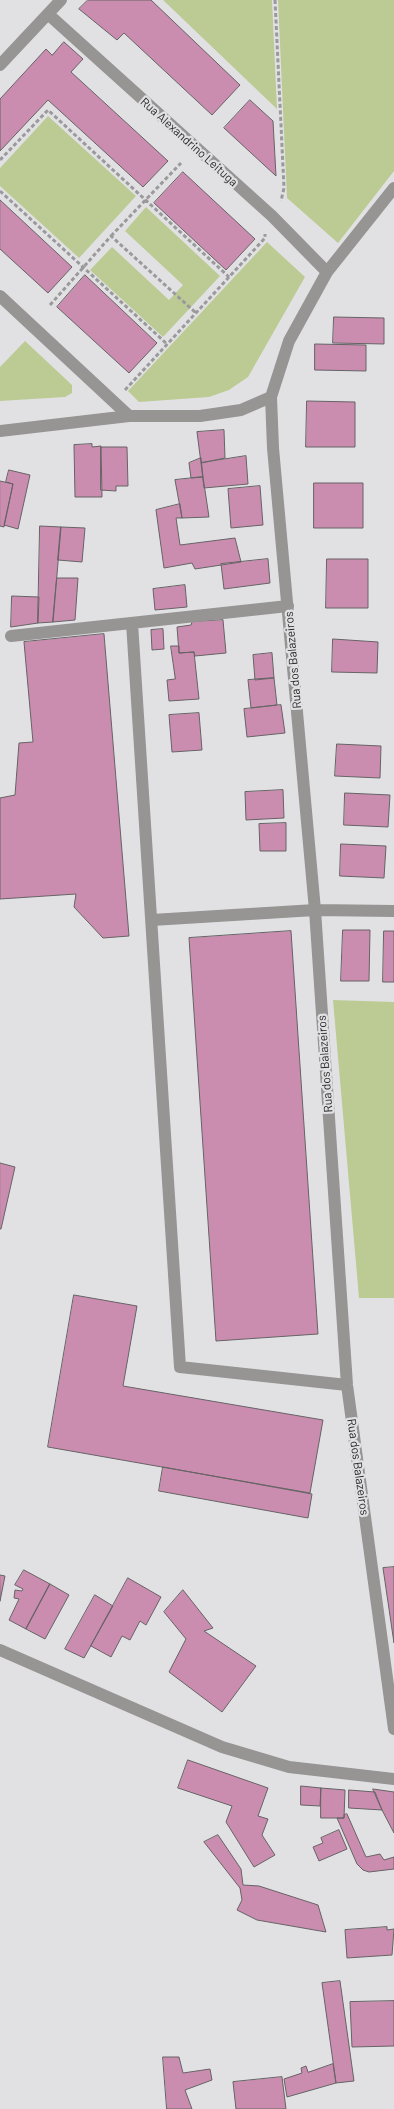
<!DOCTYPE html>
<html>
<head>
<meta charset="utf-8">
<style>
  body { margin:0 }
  canvas { display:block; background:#e1e1e4 }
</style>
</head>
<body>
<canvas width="394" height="2109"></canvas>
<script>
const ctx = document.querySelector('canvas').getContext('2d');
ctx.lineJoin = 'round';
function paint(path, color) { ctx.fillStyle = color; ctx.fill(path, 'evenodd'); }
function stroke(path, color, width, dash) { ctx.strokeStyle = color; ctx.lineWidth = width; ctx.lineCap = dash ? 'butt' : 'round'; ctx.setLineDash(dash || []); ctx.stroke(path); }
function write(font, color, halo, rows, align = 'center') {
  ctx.font = font + ' Barlow,sans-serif'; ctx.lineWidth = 4.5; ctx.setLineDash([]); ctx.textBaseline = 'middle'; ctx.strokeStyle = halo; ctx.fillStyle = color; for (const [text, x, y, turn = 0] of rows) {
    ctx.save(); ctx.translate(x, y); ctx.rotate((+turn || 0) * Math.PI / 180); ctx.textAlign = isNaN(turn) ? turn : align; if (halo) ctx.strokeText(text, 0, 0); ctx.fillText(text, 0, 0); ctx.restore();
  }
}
const green = new Path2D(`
  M 163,0 L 272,0 L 277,109 Z
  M 278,0 L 394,0 L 394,171 L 338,243 L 287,198 Z
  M 48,116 L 136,196 L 79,258 L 0,186 L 0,168 Z
  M 146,207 L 220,276 L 163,337 L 90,270 L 112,247 L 169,300 L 183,285 L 125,231 Z
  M 267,242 L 305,277 L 248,377 L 229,390 L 209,397 L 139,402 L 128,391 Z
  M 25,341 L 72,385 L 72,393 L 65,397 L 0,401 L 0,367 Z
  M 333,1000 L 394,1002 L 394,1298 L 359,1298 Z`);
const building = new Path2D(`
  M 88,0 L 151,0 L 240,85 L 212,115 L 124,33 L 117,40 L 79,9 Z
  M 64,42 L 83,59 L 71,72 L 168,161 L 143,187 L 48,100 L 0,151 L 0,99 L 46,49 L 52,55 Z
  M 250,100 L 273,121 L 276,176 L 224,128 Z
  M 183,172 L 255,239 L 226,270 L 154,203 Z
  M 0,200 L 72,267 L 48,293 L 0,249 Z
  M 85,275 L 157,343 L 129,373 L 57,307 Z
  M 334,317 L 384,318 L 384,344 L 333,343 Z
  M 315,344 L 366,345 L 366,371 L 315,370 Z
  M 307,401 L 355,402 L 355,447 L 306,447 Z
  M 224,430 L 225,458 L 201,463 L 197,432 Z
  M 92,444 L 92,447 L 101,446 L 102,497 L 75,497 L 74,445 Z
  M 101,447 L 127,447 L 128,486 L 116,486 L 116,491 L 101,490 Z
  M 246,456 L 248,484 L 204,488 L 201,463 Z
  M 201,458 L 203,477 L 191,478 L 189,463 Z
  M 9,470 L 30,475 L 18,529 L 4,525 L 13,484 L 6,482 Z
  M 203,477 L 209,517 L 182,518 L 175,480 Z
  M 0,481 L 13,484 L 4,527 L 0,526 Z
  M 314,483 L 363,483 L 363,528 L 314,528 Z
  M 260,486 L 263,525 L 231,528 L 228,489 Z
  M 180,504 L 182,518 L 176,518 L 180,545 L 235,538 L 241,562 L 195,569 L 192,563 L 164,568 L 156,510 Z
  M 40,526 L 61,527 L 53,622 L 38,623 Z
  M 61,527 L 85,528 L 82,562 L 58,560 Z
  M 268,559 L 270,583 L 224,589 L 221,564 Z
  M 327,559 L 368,559 L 368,608 L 326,608 Z
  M 57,578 L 78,578 L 75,620 L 53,622 Z
  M 185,585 L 187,607 L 155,610 L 153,589 Z
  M 12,596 L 39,597 L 38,623 L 11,627 Z
  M 223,620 L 226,653 L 195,656 L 194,652 L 179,653 L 177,627 L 191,625 L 192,622 Z
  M 163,629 L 164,649 L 152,650 L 151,630 Z
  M 104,634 L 129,936 L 103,938 L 74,907 L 76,894 L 0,899 L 0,798 L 15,795 L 19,743 L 33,742 L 24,642 Z
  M 333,639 L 378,642 L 377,673 L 332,672 Z
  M 171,646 L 179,646 L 179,653 L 194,652 L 199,699 L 169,701 L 167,680 L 175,679 Z
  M 272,653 L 274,678 L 255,680 L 253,655 Z
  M 274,678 L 277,705 L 251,708 L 248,680 Z
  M 281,705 L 285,733 L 247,737 L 244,709 Z
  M 199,713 L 202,750 L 172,752 L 169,715 Z
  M 337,744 L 381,746 L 380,778 L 335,776 Z
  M 283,790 L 284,818 L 246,820 L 245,792 Z
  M 345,793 L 390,795 L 388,827 L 344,825 Z
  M 286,823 L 286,851 L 260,851 L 259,824 Z
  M 341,844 L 386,846 L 384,878 L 340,876 Z
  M 343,930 L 370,930 L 369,981 L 341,981 Z
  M 291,931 L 318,1334 L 216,1341 L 189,938 Z
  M 384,931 L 394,931 L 394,982 L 383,982 Z
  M 0,1163 L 15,1167 L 1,1229 L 0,1229 Z
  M 74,1295 L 137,1306 L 123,1386 L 323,1420 L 310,1493 L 48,1447 Z
  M 163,1467 L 312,1494 L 308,1518 L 159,1491 Z
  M 394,1567 L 394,1643 L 383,1568 Z
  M 24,1570 L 50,1584 L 26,1629 L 9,1620 L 19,1599 L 14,1598 L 15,1590 L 22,1591 L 23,1589 L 15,1585 Z
  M 0,1575 L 5,1576 L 0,1601 Z
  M 128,1578 L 161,1597 L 146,1625 L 140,1621 L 130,1640 L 122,1636 L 111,1657 L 91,1646 Z
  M 50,1584 L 69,1595 L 45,1639 L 26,1629 Z
  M 183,1590 L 213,1628 L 204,1631 L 256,1666 L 222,1712 L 169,1672 L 186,1639 L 164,1612 Z
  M 95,1595 L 113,1606 L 84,1658 L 65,1649 Z
  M 188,1760 L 268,1788 L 258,1816 L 268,1819 L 262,1835 L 275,1855 L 254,1867 L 226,1822 L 232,1806 L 178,1788 Z
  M 301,1786 L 321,1788 L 320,1806 L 301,1805 Z
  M 321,1788 L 345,1790 L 344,1818 L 321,1818 Z
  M 373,1789 L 394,1792 L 394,1833 L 382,1810 Z
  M 349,1790 L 375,1792 L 382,1810 L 349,1808 Z
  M 347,1814 L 366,1857 L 380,1854 L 384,1860 L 394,1857 L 394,1869 L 369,1872 L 363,1870 L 357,1864 L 337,1818 L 344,1818 L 344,1815 Z
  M 339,1830 L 347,1849 L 319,1861 L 313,1847 L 323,1843 L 321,1838 Z
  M 218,1835 L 241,1869 L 243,1885 L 259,1886 L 318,1905 L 326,1932 L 257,1920 L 237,1910 L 242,1900 L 240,1888 L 204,1842 Z
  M 387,1927 L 387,1930 L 394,1929 L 392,1955 L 347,1958 L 345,1930 Z
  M 340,1981 L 354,2081 L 336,2083 L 322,1983 Z
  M 394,2001 L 394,2046 L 352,2047 L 350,2002 Z
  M 163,2057 L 179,2057 L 183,2073 L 210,2069 L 212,2080 L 185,2090 L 192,2109 L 167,2109 Z
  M 333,2064 L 336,2083 L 287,2097 L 284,2079 L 302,2073 L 301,2068 L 306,2066 L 308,2072 Z
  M 282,2077 L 286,2109 L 236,2109 L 233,2082 Z`);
const path = new Path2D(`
  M 275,0 L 284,188 L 281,201
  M 0,160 L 48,110 L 229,277
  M 0,191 L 167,344
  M 111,236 L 181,163
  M 50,305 L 111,236 L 196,313
  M 125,390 L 265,238 L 265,234`);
const minor = new Path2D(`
  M 48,14 L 272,216 L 327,272
  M 0,65 L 61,0
  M 394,188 L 327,272 L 289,341 L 271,397 L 273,448 L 315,910 L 347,1385 L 394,1729
  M 0,296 L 129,416
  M 0,431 L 129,416 L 200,416 L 241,410 L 271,397
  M 132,623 L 180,1367 L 347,1385
  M 11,636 L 288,606
  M 152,920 L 315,910 L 394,911
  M 0,1650 L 222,1747 L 289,1767 L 394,1779`);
const streetNames = [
  ["Rua Alexandrino Leituga",189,142,42],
  ["Rua dos Balazeiros",293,660,-95],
  ["Rua dos Balazeiros",325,1064,-94],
  ["Rua dos Balazeiros",358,1467,82]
];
paint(green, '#bccb94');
paint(building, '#cb8daf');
stroke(building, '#666365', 1);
stroke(path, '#9a9a9c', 3, [4, 2.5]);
stroke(minor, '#969594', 12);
write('12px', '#282829', '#e1e1e4', streetNames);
</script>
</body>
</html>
